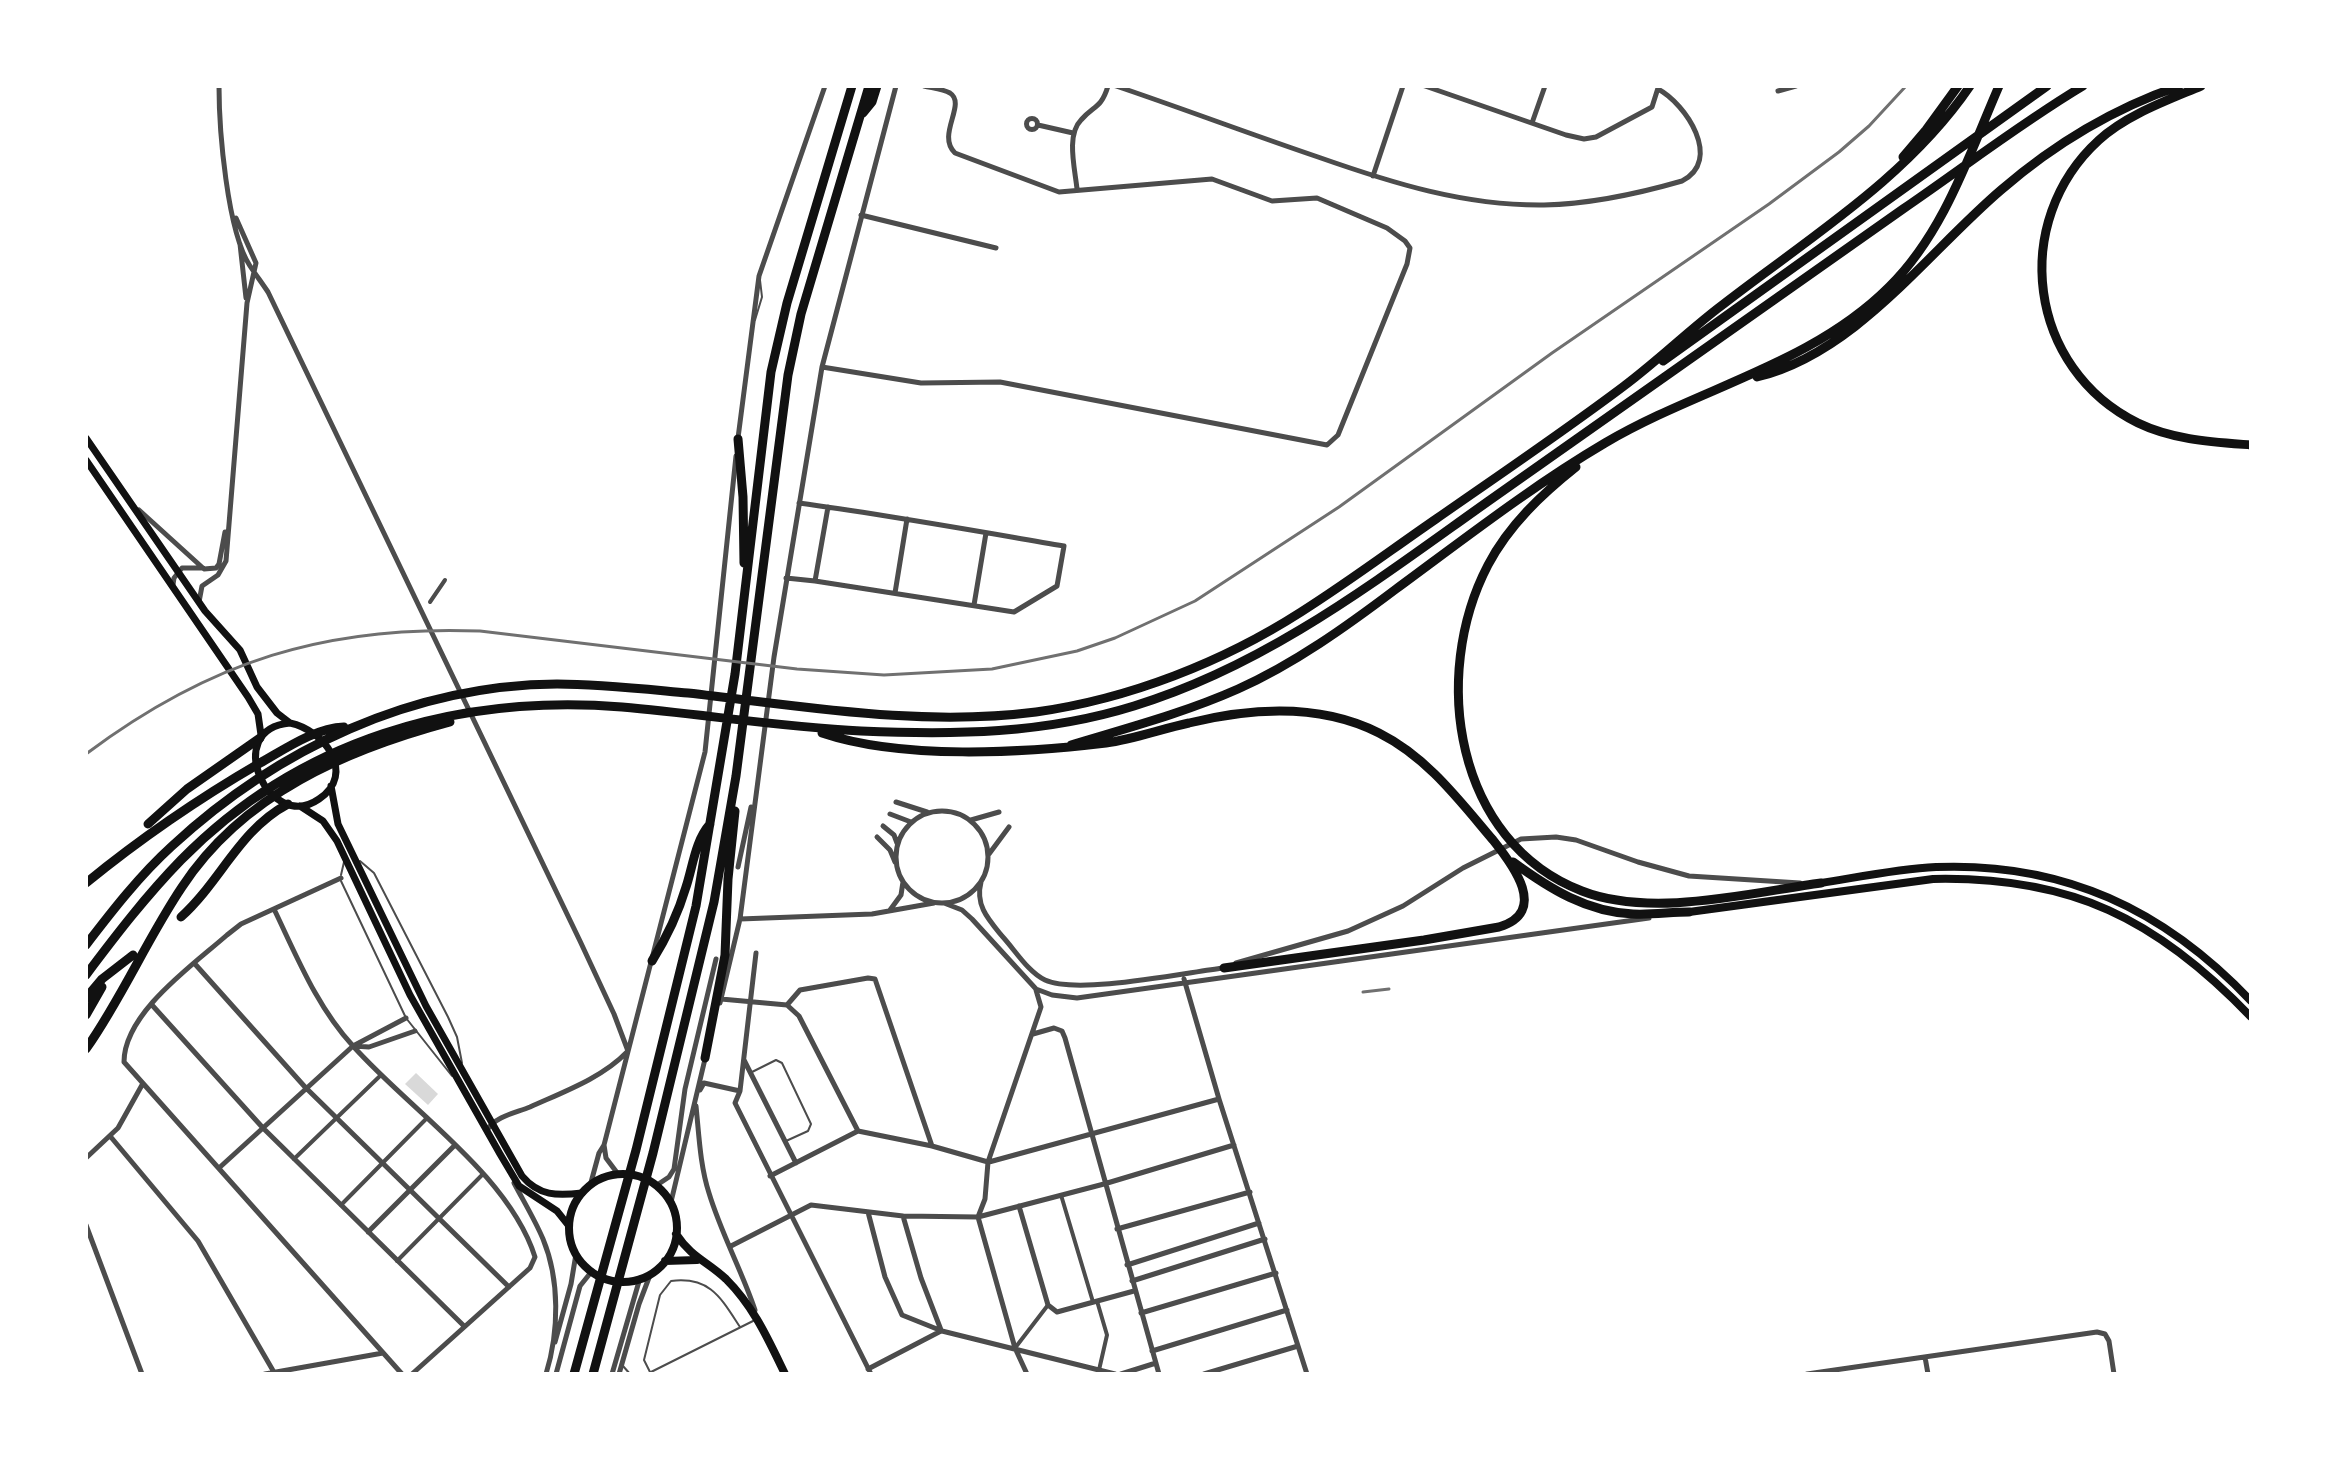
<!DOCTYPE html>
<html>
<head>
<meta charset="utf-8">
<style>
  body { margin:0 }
  #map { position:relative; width:2337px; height:1460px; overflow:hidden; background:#fff; font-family:Spectral,serif }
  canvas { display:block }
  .frame { position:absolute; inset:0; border:88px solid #fff; pointer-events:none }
</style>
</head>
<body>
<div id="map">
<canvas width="2337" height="1460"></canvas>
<div class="frame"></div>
</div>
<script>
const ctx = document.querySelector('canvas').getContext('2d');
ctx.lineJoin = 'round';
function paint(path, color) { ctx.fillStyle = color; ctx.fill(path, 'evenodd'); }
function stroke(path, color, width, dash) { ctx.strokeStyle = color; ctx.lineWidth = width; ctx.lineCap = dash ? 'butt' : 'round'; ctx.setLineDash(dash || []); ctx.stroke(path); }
const water = new Path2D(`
  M 416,1073 L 438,1094 L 428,1105 L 405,1084 Z`);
const service = new Path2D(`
  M 755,320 L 762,297 L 760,280
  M 360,861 L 374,873 L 448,1017 L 457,1037 L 462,1063
  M 341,875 L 344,862
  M 341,881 L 406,1018 L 452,1076
  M 752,1072 L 776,1060 L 782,1063 L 811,1124 L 808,1131 L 786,1141
  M 623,1366 L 630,1374
  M 650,1372 L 644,1360 L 660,1295 L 671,1281 C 710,1276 721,1298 740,1327
  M 647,1374 L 753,1321`);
const pedestrian = new Path2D(`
  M 430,602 L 445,580
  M 294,1159 L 381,1075
  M 1061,1195 L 1093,1302
  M 341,1205 L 426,1119
  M 397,1261 L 483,1174
  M 1097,1301 L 1107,1335 L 1099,1370
  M 1015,1348 L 1048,1305`);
const minor = new Path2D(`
  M 219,86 C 219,129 227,231 250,266 C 256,275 262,283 268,292 L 580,941 L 614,1014 L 628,1051
  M 1116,86 C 1184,109 1250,134 1318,157 C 1392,183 1465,206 1544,205 C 1591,204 1637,194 1682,181 C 1723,160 1686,104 1658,89
  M 1425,86 L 1566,135 L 1584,139 L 1596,137 L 1652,107 L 1658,88
  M 1778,91 L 1796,86
  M1026.5 124a5.5 5.5 0 1 1 11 0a5.5 5.5 0 1 1-11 0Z
  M 1532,123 L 1545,86
  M 1038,125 L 1073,133
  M 1373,176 L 1403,86
  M 1077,189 C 1075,169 1066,135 1081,120 C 1094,105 1101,109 1108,86
  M 861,215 L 996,248
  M 240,244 L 246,298
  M 822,367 L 921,383 L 1000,382 L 1327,445 L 1338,435 L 1407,264 L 1410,248 L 1405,241 L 1387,228 L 1317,198 L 1272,201 L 1212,179 L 1059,192 L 955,153 C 936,135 967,104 950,93 C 943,89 932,88 924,86
  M 738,438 L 759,276 L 825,86
  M 799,503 C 888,515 976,531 1064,546 L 1057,586 L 1014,612 L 815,581 L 828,507
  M 139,510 L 204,569 L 216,568 L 219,564 L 225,532
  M 786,578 L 815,581
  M 173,585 L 174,578 L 182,568 L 203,568
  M 895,593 L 907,519
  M 199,602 L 202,586 L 218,575 L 226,561 L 247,303 L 256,263 L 236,218
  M 974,605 L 986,533
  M 896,802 L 927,812
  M896 857a46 46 0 1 1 92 0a46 46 0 1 1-92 0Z
  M 890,814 L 911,822
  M 971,820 L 999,812
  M 883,826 L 894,835 L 897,843
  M 877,837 L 890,850 L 895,862
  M 989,854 L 1009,827
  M 738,867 L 751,807
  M 341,878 L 241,924 L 227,935 C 193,965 124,1013 124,1062 L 402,1374
  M 981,882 C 975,905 988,919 1002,936 C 1015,950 1028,972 1045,980 C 1077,995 1183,973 1223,968
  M 944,903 L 962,910 L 972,919 L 1036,989 L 1052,995 L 1077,998 L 1649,918
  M 274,909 C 297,957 317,1007 353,1046 C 410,1110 509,1175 535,1257 L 530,1268 L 412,1374
  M 890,910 L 901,895 L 903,882
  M 740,919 L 872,914 L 934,903
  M 1236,963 L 1348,931 L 1403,906 L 1463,868 L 1521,839 L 1556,837 L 1576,840 L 1638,862 L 1689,876 L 1800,883
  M 195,964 L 305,1087 L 509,1287
  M 1184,979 L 1219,1099 L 1307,1374
  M 721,999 L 787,1005
  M 720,1003 L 740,919 L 774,657 L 822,367 L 896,86
  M 152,1005 L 263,1128 L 464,1326
  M 787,1005 L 799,1016 L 858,1131 L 932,1146 L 988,1162
  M 787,1005 L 800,990 L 868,978 L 875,979 L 932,1146
  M 1033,1034 L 1054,1028 L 1062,1031 L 1065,1038 L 1159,1374
  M 354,1046 L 369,1047 L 415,1031
  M 744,1060 L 796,1163
  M 700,1090 L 704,1083 L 740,1091 L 735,1103 L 871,1374
  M 740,1091 L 756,953
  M 696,1106 C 699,1135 700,1165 709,1193 C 721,1233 742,1271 755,1310
  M 487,1130 C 496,1116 515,1113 530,1107 C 563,1092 602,1078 627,1052
  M 110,1136 L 198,1241 L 275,1374
  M 604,1145 L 606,1158 L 618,1174
  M 86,1158 L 118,1128 L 142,1085
  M 989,1162 L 1219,1099
  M 219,1168 L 353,1046 L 406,1018
  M 770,1176 L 858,1131
  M 514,1183 C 524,1202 535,1220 543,1239 C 560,1280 559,1332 546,1374
  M 657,1185 L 669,1177 L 674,1169 L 685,1089 L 716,959
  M 590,1186 L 599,1153 L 604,1145 L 705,752 L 736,456
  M 671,1202 L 705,1059
  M 1019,1206 L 1048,1305 L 1057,1312 L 1134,1291
  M 868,1212 L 885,1277 L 902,1315 L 942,1331 L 1115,1374
  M 903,1216 L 921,1278 L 941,1330
  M 86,1225 L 142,1374
  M 1117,1229 L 1250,1192
  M 368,1232 L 454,1146
  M 731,1246 L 811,1205 L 903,1216 L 978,1217 L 1104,1184 L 1234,1145
  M 1127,1265 L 1259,1223
  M 1132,1281 L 1265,1239
  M 1141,1313 L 1276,1273
  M 555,1342 L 571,1284 L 576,1254
  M 1152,1351 L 1287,1310
  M 1925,1357 L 1928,1374
  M 868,1369 L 941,1331
  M 265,1374 L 383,1353
  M 556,1374 L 580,1286 L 592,1271
  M 612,1374 L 640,1278
  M 619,1374 L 639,1304 L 650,1275
  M 1027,1374 L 1015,1348 L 978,1217 L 985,1199 L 988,1162 L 1041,1007 L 1036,990
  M 1121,1374 L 1156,1363
  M 1204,1374 L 1298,1346
  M 1807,1374 L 2097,1332 L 2105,1334 L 2109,1341 L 2114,1374`);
const secondary = new Path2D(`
  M 86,438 L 205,611 L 240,650 L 257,687 L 277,713 L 290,723
  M 86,460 L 248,697 L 258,714 L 261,735
  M 290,723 C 324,730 357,773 319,799 C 269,834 221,729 290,723 Z
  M 331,786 L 338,824 L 426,1006 L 522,1176 C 539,1196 557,1196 582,1193
  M 300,806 L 323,821 L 337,841 L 410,995 L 500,1154 L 519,1186 L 557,1211 L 569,1226`);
const primary = new Path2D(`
  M 1821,883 C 1859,877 1897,869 1936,867 C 2063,862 2164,909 2251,1001
  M 1689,912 L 1933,879 C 2071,876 2157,919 2251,1017
  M569 1228a54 54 0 1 1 108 0a54 54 0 1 1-108 0Z
  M 676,1234 C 692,1258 707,1261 726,1279 C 754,1307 768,1339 785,1374
  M 665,1261 L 697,1260`);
const motorway = new Path2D(`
  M 2201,86 C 2168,100 2126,115 2099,140 C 2009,222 2028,369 2138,423 C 2173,440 2213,442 2251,445
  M 863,113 L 872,102 L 877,86
  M 1903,157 L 1926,130 L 1958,86
  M 1663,361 L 2047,86
  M 1757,377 C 1856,353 1927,253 2001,190 C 2053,145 2115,108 2179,86
  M 738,439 L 743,497 L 744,563
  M 1576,467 C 1542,494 1509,525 1488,565 C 1430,676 1455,842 1582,891 C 1651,918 1749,893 1821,883
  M 822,733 C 902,760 1022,753 1106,743 C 1134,739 1161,729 1189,723 C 1250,708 1320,703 1379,733 C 1427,757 1459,800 1493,840 C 1513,865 1549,912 1499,927 L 1424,940 L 1224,968
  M 1071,745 C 1127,728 1184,713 1238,689 C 1294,664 1347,626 1396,589 C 1464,539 1532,486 1605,443 C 1698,388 1811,365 1889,287 C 1944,233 1969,155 1999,86
  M 148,824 L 187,789 L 260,738
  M 1513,862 C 1550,889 1587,912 1633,914 C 1652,915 1671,912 1689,912
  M 86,883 C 141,838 198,799 260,763 C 285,749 315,728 344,727
  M 181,917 C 221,881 239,830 288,804
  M 86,945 C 112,911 140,875 172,846 C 277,749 412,685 557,684 C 600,684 644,689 688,693 C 803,706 920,727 1036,712 C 1129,699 1223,662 1301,612 C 1347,583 1391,550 1436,519 C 1499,475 1563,432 1624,386 C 1656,362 1685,334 1717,309 C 1805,240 1906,180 1970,86
  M 652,961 C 667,937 678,914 686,887 C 693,866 695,841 710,824
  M 86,975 C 116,935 146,896 181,860 C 299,740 456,694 622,707 C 702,714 781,727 861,731 C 955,735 1044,734 1134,706 C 1268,665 1377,580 1490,500 C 1628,403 1765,305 1903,209 C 1963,168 2021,123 2083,86
  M 86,998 L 102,979 L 133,955
  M 86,1015 L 102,987
  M 86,1049 C 122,998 147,939 182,887 C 243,794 346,750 450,722
  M 705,1058 L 725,955 L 728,879 L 735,811
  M 574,1374 L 636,1150 L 696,906 L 735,674 L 771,372 L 787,303 L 852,86
  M 593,1374 L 653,1153 L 714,902 L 736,776 L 788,375 L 801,314 L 869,86`);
const rail = new Path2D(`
  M 86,754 C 210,661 326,625 480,631 L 797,669 L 884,675 L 992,669 L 1077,651 L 1115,638 L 1195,601 L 1339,507 L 1552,353 L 1769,204 L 1839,152 L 1869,126 L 1906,86
  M 1363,992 L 1389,989`);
paint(water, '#d9d9d9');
stroke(service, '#4c4c4c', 2);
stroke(pedestrian, '#4c4c4c', 4);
stroke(minor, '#4c4c4c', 5);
stroke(secondary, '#111', 7);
stroke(primary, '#111', 8);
stroke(motorway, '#111', 9);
stroke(rail, '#707070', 3);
</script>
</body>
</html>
